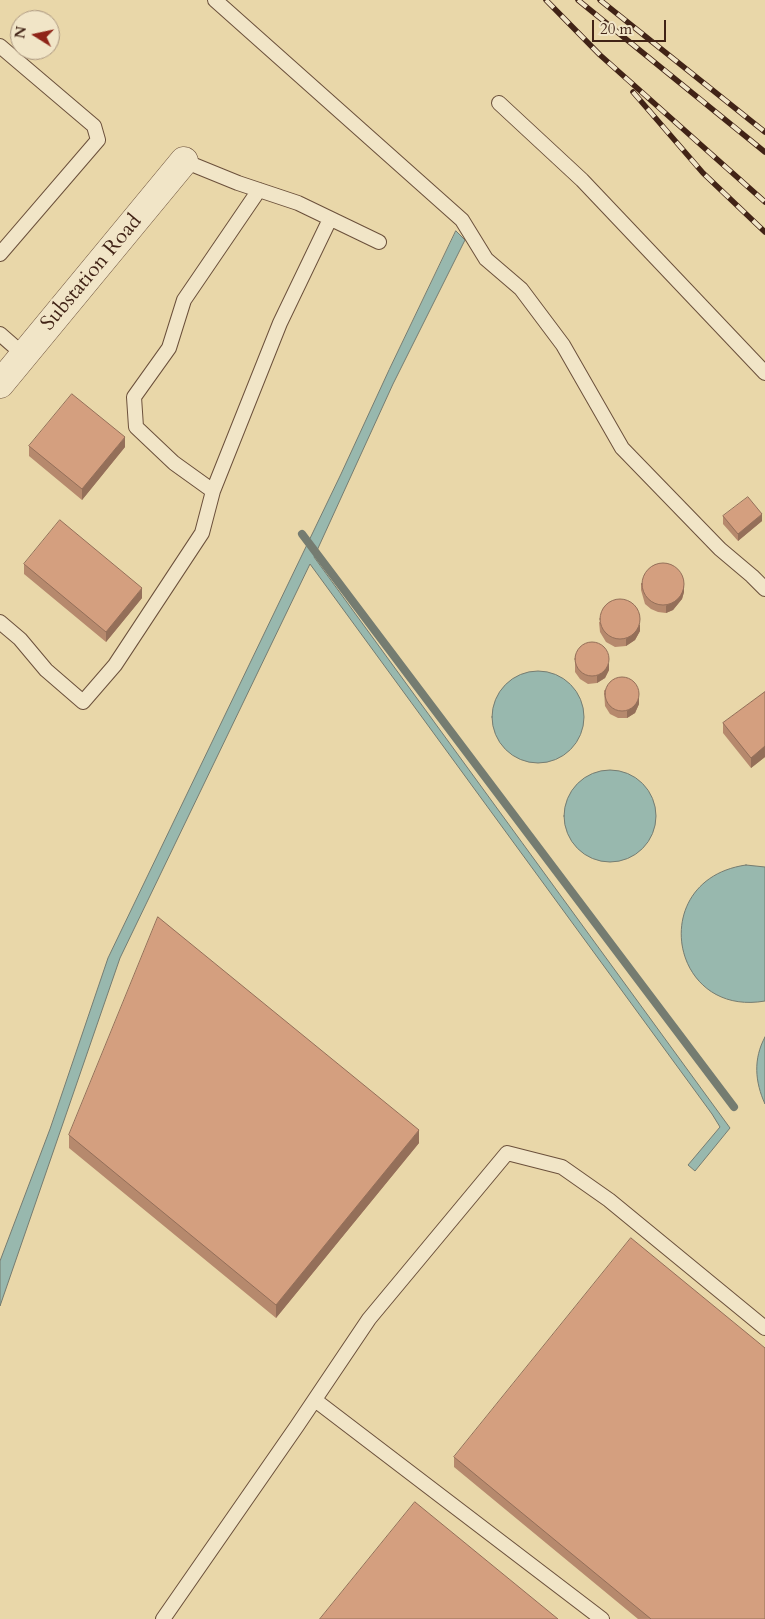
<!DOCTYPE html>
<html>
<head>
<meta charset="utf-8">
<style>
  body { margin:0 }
  #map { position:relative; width:765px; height:1619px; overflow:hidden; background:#e9d7a9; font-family:Cardo,serif }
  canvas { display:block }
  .north { position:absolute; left:10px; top:10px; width:50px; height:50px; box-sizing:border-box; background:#f1e5c7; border:1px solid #ab9780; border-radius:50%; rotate:280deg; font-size:14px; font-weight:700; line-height:20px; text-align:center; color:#412316 }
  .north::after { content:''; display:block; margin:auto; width:18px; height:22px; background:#8f2418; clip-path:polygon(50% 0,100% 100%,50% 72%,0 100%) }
  .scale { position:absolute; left:592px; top:20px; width:74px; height:22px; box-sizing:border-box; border:2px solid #412316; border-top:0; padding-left:6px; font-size:15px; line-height:18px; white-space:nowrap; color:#412316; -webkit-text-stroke:4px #f1e5c7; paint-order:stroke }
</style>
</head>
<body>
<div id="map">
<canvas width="765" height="1619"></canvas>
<div class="north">N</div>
<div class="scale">20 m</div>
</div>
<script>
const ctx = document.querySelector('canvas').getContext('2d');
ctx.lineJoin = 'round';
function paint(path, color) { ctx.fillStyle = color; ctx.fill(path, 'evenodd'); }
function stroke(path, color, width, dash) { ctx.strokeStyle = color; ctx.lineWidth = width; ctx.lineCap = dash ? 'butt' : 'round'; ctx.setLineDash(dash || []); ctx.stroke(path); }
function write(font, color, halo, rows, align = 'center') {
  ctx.font = font + ' Cardo,serif'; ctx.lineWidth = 4.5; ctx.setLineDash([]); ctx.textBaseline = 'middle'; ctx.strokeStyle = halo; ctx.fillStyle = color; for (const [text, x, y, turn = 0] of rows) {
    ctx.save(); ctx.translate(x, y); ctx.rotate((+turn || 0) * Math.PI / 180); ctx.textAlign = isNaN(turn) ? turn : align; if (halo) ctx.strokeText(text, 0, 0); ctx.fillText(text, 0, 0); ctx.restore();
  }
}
const water = new Path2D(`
  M 456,231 L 465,240 L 393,384 L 314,557 L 730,1128 L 695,1171 L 688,1165 L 720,1127 L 712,1114 L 310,564 L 120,958 L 0,1306 L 0,1261 L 50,1129 L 108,958 L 341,474 L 389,370 Z
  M492 717a46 46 0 1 1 92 0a46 46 0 1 1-92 0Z
  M564 816a46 46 0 1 1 92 0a46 46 0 1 1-92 0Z
  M 746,865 L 765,867 L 765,1001 C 669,1018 646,879 746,865 Z
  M 765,1037 L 765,1104 C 755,1082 753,1059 765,1037 Z`);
const stream = new Path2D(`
  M 302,534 L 734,1107`);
const lane = new Path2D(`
  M 215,0 L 462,220 L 486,259 L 521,289 L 563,345 L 622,448 L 720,549 L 752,576 L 765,589
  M 0,46 L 94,126 L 98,140 L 0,254
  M 499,103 L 582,180 L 765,373
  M 184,161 L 238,183 L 298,203 L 379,242
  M 0,334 L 24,355
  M 213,491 L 280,323 L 330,219
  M 0,622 L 20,639 L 46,670 L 83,702 L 115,665 L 202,533 L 213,491 L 174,463 L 136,427 L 134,397 L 169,348 L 184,300 L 259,190
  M 315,1400 L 602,1619
  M 163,1619 L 297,1426 L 369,1319 L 507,1153 L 562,1167 L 609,1200 L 765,1328`);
const street = new Path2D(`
  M 0,384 L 184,161`);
const rail = new Path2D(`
  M 546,0 L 600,55 L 765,202
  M 578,0 L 765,152
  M 600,0 L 765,132
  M 633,92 L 703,173 L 765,232`);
const wall = new Path2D(`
  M 29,446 L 125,447 L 82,500 L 29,456 Z
  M 723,516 L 762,521 L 738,541 L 723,524 Z
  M 24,564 L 142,598 L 106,642 L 24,574 Z
  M 641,583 L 684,592 L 682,599 L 673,610 L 666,613 L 658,612 L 651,609 L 645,604 L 641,590 Z
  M 599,622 L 640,631 L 635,640 L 626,646 L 615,647 L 606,642 L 600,632 Z
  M 575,655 L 609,670 L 605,678 L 597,683 L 588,684 L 580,679 L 575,672 Z
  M 604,690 L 639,704 L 635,713 L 627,718 L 618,718 L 610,714 L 605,706 Z
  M 765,692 L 765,757 L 751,768 L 723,733 L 723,723 Z
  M 69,1135 L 419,1143 L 276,1318 L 69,1148 Z
  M 454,1457 L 765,1619 L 638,1619 L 454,1467 Z`);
const shadedWall = new Path2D(`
  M 125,437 L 125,447 L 82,500 L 82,489 Z
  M 762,514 L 762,521 L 738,541 L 738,534 Z
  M 684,585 L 684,592 L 682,599 L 673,610 L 666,613 L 666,606 Z
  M 142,588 L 142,598 L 106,642 L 106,632 Z
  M 640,624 L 640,631 L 635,640 L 626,646 L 626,639 Z
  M 609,663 L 609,670 L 605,678 L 597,683 L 597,676 Z
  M 639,697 L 639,704 L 635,713 L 627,718 L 627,711 Z
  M 765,746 L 765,757 L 751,768 L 751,758 Z
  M 419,1130 L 419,1143 L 276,1318 L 276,1305 Z`);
const building = new Path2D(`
  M 72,394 L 125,437 L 82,489 L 29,446 Z
  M 748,497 L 762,514 L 738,534 L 723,516 Z
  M 60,520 L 142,588 L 106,632 L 24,564 Z
  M642 584a21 21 0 1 1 42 0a21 21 0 1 1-42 0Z
  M600 619a20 20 0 1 1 40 0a20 20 0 1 1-40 0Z
  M575 659a17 17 0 1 1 34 0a17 17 0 1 1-34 0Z
  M605 694a17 17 0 1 1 34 0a17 17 0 1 1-34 0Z
  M 765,692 L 765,746 L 751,758 L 723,723 Z
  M 158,917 L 419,1130 L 276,1305 L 69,1135 Z
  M 631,1238 L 765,1348 L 765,1619 L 651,1619 L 454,1457 Z
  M 415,1502 L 558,1619 L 320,1619 Z`);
const streetNames = [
  ["Substation Road",92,273,-50]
];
paint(water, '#98b8ae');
stroke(water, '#757c71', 1);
stroke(stream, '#757c71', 8);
stroke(lane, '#6b503b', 16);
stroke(street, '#6b503b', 29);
stroke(lane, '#f1e5c7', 14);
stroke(street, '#f1e5c7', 28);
stroke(rail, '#412316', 5.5);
stroke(rail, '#f1e5c7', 4, [11]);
paint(wall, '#b6896d');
paint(shadedWall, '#946f59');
paint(building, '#d49f7f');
stroke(building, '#946f59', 1);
write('21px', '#412316', '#f1e5c7', streetNames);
</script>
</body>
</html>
